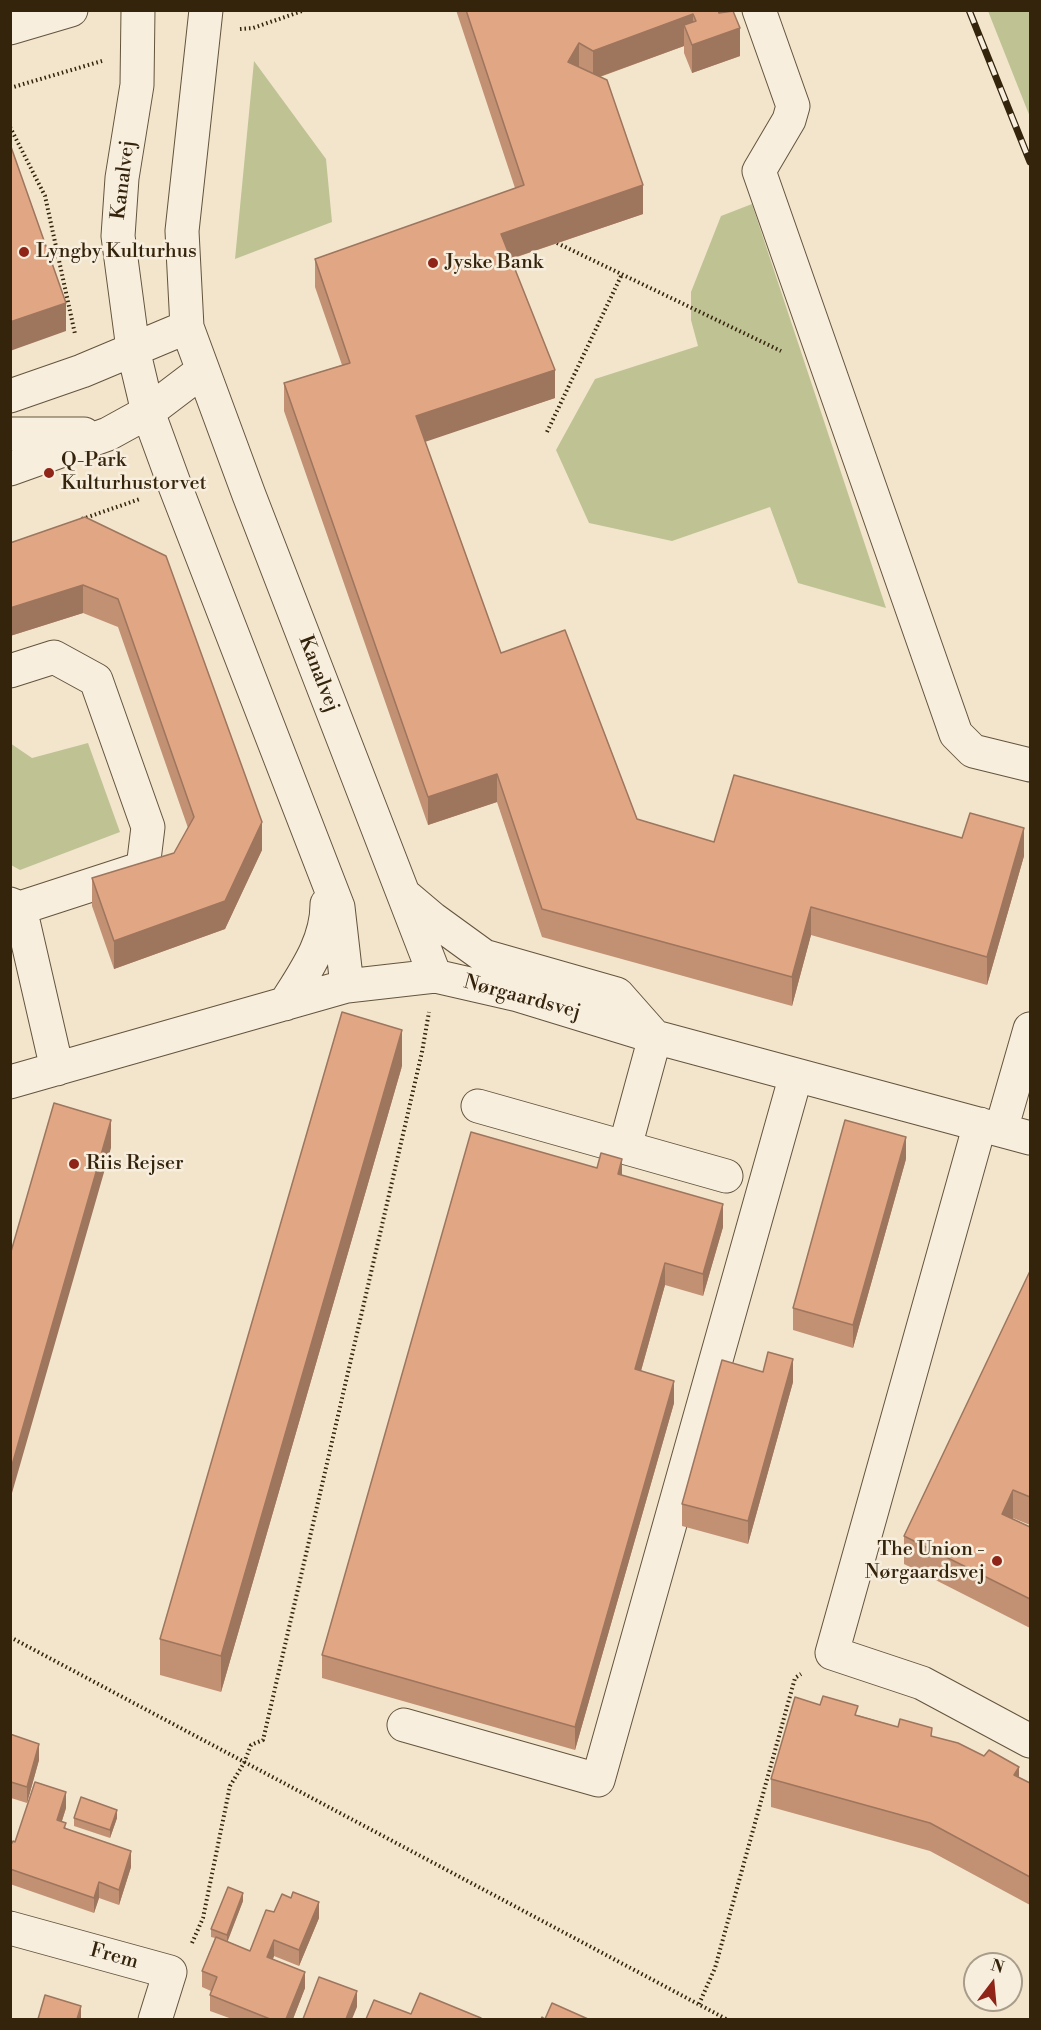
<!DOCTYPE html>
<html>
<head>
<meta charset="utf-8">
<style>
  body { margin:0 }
  #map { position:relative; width:1041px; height:2030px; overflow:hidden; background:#f2e5cc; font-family:"Libre Bodoni",serif }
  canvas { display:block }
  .frame { position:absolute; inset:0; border:12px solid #35240c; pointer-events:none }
  .north { position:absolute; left:963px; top:1952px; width:60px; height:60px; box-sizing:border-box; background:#f7eede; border:2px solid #a99d8a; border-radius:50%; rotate:16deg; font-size:16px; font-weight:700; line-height:24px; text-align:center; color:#35240c }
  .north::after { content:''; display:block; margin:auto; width:21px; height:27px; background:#8f2418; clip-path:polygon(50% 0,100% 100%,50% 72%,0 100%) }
</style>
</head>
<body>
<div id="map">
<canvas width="1041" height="2030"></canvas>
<div class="frame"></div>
<div class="north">N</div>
</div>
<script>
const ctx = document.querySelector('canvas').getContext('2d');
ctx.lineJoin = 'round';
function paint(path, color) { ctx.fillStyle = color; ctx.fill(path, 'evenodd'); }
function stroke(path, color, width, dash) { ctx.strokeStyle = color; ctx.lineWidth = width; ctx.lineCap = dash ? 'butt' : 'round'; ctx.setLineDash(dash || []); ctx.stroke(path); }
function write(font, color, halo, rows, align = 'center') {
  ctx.font = font + ' "Libre Bodoni",serif'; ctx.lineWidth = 5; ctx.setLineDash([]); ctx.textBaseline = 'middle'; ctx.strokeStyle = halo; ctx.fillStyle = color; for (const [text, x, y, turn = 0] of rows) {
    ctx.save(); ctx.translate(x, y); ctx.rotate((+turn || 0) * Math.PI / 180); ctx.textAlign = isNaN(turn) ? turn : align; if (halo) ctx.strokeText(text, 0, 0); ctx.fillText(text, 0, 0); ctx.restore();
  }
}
const green = new Path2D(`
  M 988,11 L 1030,11 L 1030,117 Z
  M 254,61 L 326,159 L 332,222 L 235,259 Z
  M 752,204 L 886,608 L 798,583 L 770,507 L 672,541 L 589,523 L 556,450 L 595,379 L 698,346 L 691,320 L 691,292 L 721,216 Z
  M 10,743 L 32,758 L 88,743 L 120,832 L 20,870 L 11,865 Z`);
const path = new Path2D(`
  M 240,29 L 253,28 L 305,10
  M 10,88 L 102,61
  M 10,127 L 45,196 L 75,334
  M 557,243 L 781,351
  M 547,432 L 622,274
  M 82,519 L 140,499
  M 10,1637 L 728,2020
  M 192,1943 L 203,1918 L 230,1786 L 244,1763 L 251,1745 L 263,1740 L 264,1736 L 422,1052 L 429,1012
  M 699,2004 L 715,1968 L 795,1678 L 801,1674`);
const minor = new Path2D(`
  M 138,10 L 137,85 L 122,178 L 118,236 L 133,349 L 148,412 L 175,486 L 338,907 L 347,986
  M 206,10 L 182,231 L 187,327 L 249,495 L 435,976
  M 759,10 L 793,106 L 789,120 L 759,171 L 956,734 L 973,751 L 1030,765
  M 10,28 L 71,10
  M 10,396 L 82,371 L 187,327
  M 10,434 L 84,434
  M 10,469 L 108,434 L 148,412 L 202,371
  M 10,671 L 54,657 L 96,680 L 148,827 L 143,868 L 20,908
  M 407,897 L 433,919 L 484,956 L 617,994 L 655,1037 L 625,1147
  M 10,904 L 20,908 L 57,1069
  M 285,1004 C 305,972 327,942 327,904
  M 10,1082 L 347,986 L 435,976 L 518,995 L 655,1037 L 1030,1138
  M 478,1106 L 726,1176
  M 980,1124 L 832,1653 L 922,1683 L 1030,1741
  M 1001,1130 L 1030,1029
  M 404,1725 L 598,1780 L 796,1075
  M 10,1928 L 170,1972 L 155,2020`);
const rail = new Path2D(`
  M 969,10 L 1030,162`);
const wall = new Path2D(`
  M 456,10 L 733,11 L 740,56 L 692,73 L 684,53 L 684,46 L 600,77 L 643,214 L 511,259 L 555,398 L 425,441 L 501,653 L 637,819 L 714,842 L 1024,856 L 987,985 L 811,935 L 792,1006 L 542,937 L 497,802 L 428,825 L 284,411 L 284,383 L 342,365 L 315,287 L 315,259 L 515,188 Z
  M 85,517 L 262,850 L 225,929 L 114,969 L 92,906 L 92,878 L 174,853 L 188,828 L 118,627 L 83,613 L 10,636 L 10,543 Z
  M 402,1066 L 221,1692 L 160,1675 L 160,1639 Z
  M 906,1159 L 853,1348 L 793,1330 L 793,1308 Z
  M 622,1175 L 723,1227 L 703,1296 L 665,1285 L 641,1371 L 674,1403 L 575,1750 L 322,1678 L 322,1655 Z
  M 1030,1271 L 1030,1525 L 1013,1518 L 1013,1519 L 1030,1527 L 1030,1628 L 904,1564 L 904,1536 Z
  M 763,1372 L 793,1382 L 748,1544 L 682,1526 L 682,1504 Z
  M 858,1715 L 932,1737 L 1030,1783 L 1030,1905 L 930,1851 L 771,1807 L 771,1779 Z
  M 10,1734 L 39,1760 L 27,1803 L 11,1798 Z
  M 66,1808 L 62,1821 L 66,1828 L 131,1867 L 119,1905 L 99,1898 L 94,1913 L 10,1884 L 10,1847 L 15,1842 Z
  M 74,1818 L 117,1818 L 110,1838 L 74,1826 Z
  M 243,1901 L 227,1941 L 250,1951 L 274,1912 L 319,1918 L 299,1966 L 274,1956 L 273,1959 L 305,1988 L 293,2019 L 232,2019 L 210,2011 L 210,1995 L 211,1991 L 202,1987 L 202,1971 L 215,1938 L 211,1937 L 211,1929 Z`);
const shadedWall = new Path2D(`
  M 693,14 L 693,42 L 684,25 L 684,46 L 593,79 L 593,51 Z
  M 740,28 L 740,56 L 692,73 L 692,45 Z
  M 579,43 L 579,71 L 568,62 Z
  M 643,185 L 643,214 L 501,262 L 501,234 Z
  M 66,303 L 66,331 L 10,351 L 10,322 Z
  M 555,370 L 555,398 L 416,445 L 416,416 Z
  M 83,585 L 83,613 L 10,636 L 10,608 Z
  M 497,774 L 497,802 L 428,825 L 428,797 Z
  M 262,822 L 262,850 L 225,929 L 114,969 L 114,941 Z
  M 1024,828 L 1024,856 L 987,985 L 987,957 Z
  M 811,907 L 811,935 L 792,1006 L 792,977 Z
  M 402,1030 L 402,1066 L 221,1692 L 221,1656 Z
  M 111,1120 L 111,1148 L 10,1500 L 10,1472 Z
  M 906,1137 L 906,1159 L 853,1348 L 853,1325 Z
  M 622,1159 L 622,1181 L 618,1174 Z
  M 723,1204 L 723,1227 L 703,1296 L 703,1274 Z
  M 665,1263 L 665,1285 L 635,1392 L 635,1369 Z
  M 793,1359 L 793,1382 L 748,1544 L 748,1521 Z
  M 674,1381 L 674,1403 L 575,1750 L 575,1727 Z
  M 1013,1490 L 1013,1518 L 1002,1542 L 1002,1514 Z
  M 39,1744 L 39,1760 L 27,1803 L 27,1787 Z
  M 1019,1767 L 1019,1795 L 1014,1775 Z
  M 11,1782 L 11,1798 L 10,1803 L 10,1787 Z
  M 66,1792 L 66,1808 L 57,1836 L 57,1820 Z
  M 117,1810 L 117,1818 L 110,1838 L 110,1830 Z
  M 131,1851 L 131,1867 L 119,1905 L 119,1890 Z
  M 99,1882 L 99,1898 L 94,1913 L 94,1898 Z
  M 243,1893 L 243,1901 L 227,1943 L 227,1935 Z
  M 319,1902 L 319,1918 L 299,1966 L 299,1950 Z
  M 274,1940 L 274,1956 L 267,1973 L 267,1957 Z
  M 305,1972 L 305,1988 L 293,2019 L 286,2019 Z
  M 357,1991 L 357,2007 L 352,2019 L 346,2019 Z
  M 81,2006 L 81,2019 L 77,2019 Z`);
const building = new Path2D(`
  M 466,10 L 718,10 L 719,13 L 733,11 L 740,28 L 692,45 L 684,25 L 696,21 L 693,14 L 593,51 L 579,43 L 568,62 L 607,80 L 643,185 L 501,234 L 555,370 L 416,416 L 501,653 L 565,630 L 637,819 L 714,842 L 734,775 L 962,838 L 970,813 L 1024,828 L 987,957 L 811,907 L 792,977 L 542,909 L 497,774 L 428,797 L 284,383 L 350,363 L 315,259 L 524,185 Z
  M 10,144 L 66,303 L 10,322 Z
  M 85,517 L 166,556 L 262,822 L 225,901 L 114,941 L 92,878 L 174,853 L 194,817 L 118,599 L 83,585 L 10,608 L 10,543 Z
  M 342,1012 L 402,1030 L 221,1656 L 160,1639 Z
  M 54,1103 L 111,1120 L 10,1472 L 10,1255 Z
  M 845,1120 L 906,1137 L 853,1325 L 793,1308 Z
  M 471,1132 L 597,1168 L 601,1153 L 622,1159 L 618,1174 L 723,1204 L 703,1274 L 665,1263 L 635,1369 L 674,1381 L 575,1727 L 322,1655 Z
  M 1030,1271 L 1030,1497 L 1013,1490 L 1002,1514 L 1030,1527 L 1030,1599 L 904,1536 Z
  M 768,1352 L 793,1359 L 748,1521 L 682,1504 L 722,1360 L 763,1372 Z
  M 823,1696 L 858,1706 L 855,1715 L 898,1727 L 900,1719 L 932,1728 L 931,1736 L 958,1743 L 984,1756 L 989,1750 L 1019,1767 L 1014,1775 L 1030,1783 L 1030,1877 L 930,1823 L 771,1779 L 795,1697 L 820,1705 Z
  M 10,1734 L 39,1744 L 27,1787 L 11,1782 L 10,1787 Z
  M 35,1782 L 66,1792 L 57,1820 L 66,1823 L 64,1828 L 131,1851 L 119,1890 L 99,1882 L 94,1898 L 10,1869 L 10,1847 L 13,1841 L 15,1842 Z
  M 81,1797 L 117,1810 L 110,1830 L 74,1818 Z
  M 228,1887 L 243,1893 L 227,1935 L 211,1929 Z
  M 293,1892 L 319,1902 L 299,1950 L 274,1940 L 267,1957 L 305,1972 L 286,2019 L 270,2019 L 210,1995 L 217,1977 L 202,1971 L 216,1937 L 250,1951 L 266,1910 L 274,1912 L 282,1894 L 291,1898 Z
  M 319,1977 L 357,1991 L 346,2019 L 303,2019 Z
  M 420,1993 L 481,2018 L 481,2019 L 366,2019 L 374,2000 L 411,2014 Z
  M 45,1995 L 81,2006 L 77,2019 L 38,2019 Z
  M 552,2003 L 588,2019 L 541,2019 L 542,2017 L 545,2019 Z`);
const markers = [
  [24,252,6,"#8f2418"],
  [433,263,6,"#8f2418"],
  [49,473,6,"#8f2418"],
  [74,1164,6,"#8f2418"],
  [997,1561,6,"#8f2418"]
];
const streetNames = [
  ["Kanalvej",124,180,-83],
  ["Kanalvej",318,674,69],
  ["Nørgaardsvej",522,998,15],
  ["Frem",114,1957,15]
];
const poiNames = [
  ["Lyngby Kulturhus",36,252],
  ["Jyske Bank",445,263],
  ["Q-Park",61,461],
  ["Kulturhustorvet",61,484],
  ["Riis Rejser",86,1164],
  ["The Union -",985,1550,"right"],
  ["Nørgaardsvej",985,1573,"right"]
];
paint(green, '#bfc394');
stroke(minor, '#64543c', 35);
stroke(path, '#35240c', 4, [1.5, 3]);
stroke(minor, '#f7eede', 33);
stroke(rail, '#35240c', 7);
stroke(rail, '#f7eede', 4.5, [14]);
paint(wall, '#c29072');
paint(shadedWall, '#9e755d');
paint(building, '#e1a785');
stroke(building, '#9e755d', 1.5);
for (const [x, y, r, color] of markers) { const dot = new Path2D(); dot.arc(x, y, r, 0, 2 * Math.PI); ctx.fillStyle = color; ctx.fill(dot); stroke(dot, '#f7eede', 2); }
write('20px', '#35240c', '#f7eede', streetNames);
write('20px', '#35240c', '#f7eede', poiNames, 'left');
</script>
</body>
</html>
